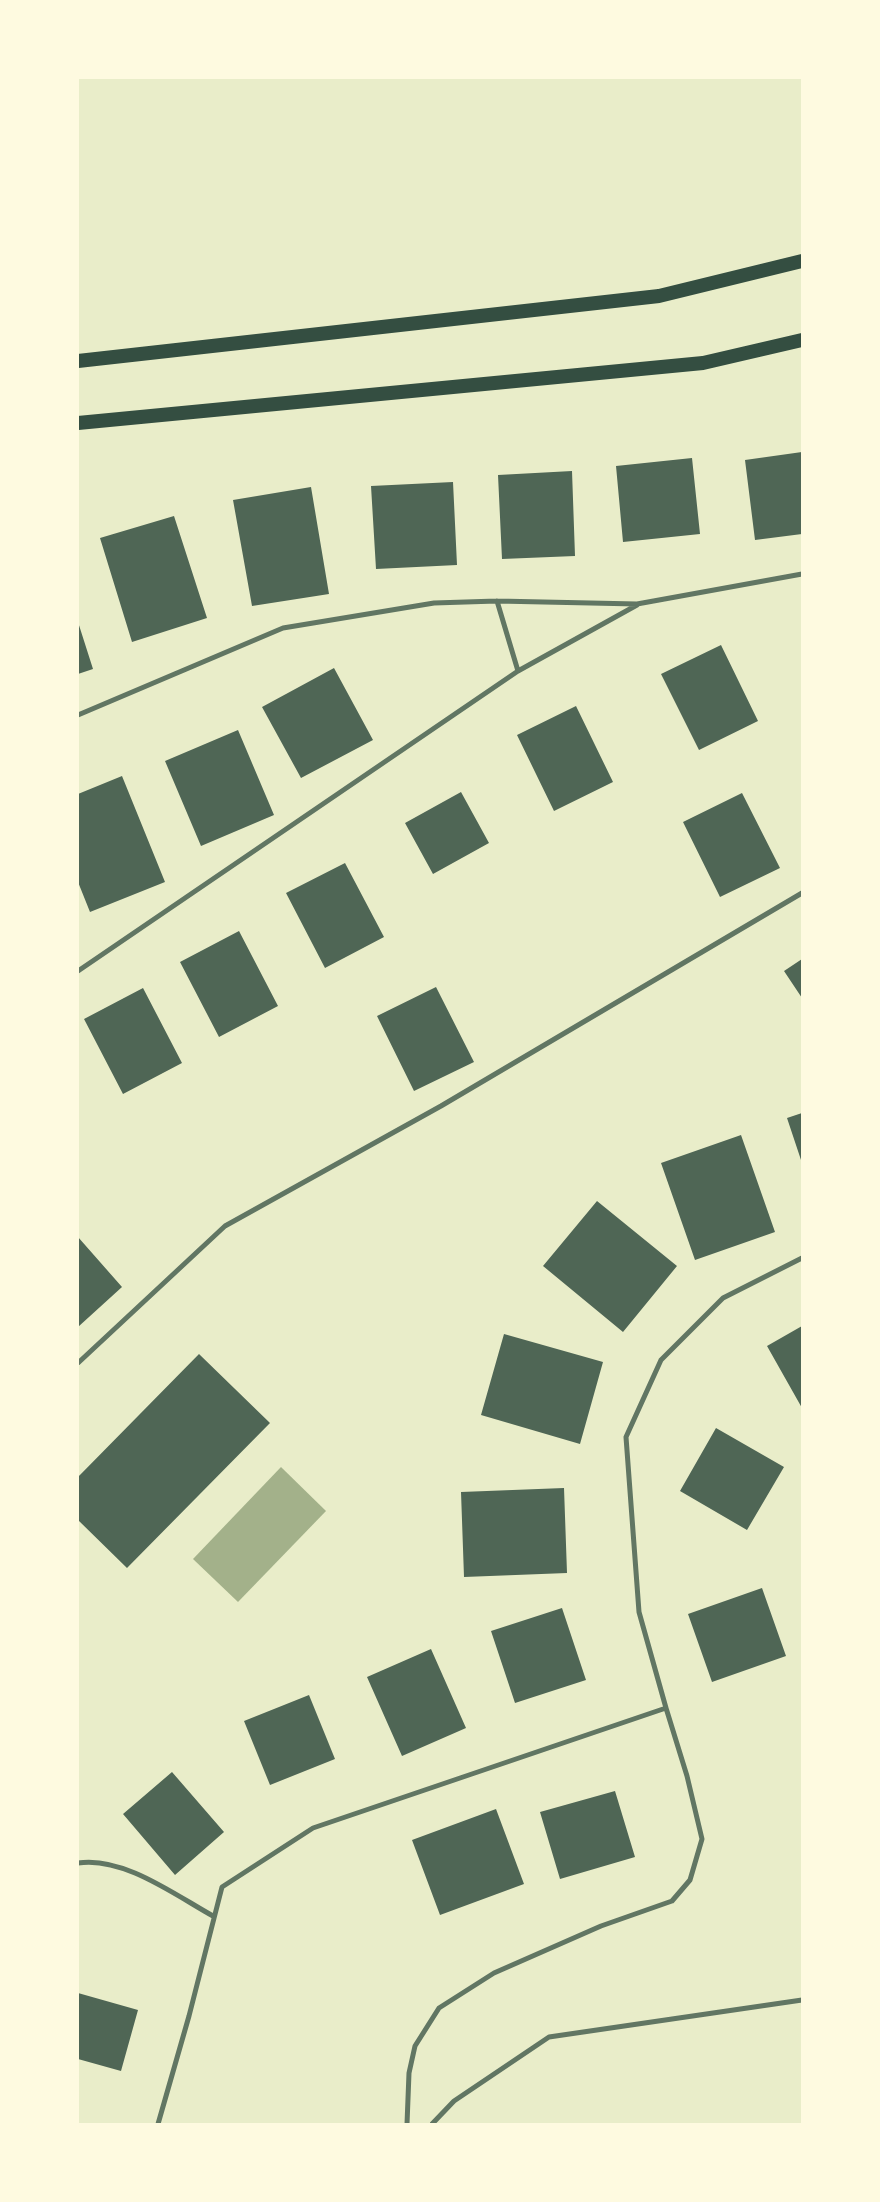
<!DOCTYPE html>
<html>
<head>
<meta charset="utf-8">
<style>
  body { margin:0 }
  #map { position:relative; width:880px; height:2202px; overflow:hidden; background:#e9edc9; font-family:"Varela Round",sans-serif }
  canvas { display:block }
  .frame { position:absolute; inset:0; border:79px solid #fefae0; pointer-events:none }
</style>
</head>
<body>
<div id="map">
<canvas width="880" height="2202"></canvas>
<div class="frame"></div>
</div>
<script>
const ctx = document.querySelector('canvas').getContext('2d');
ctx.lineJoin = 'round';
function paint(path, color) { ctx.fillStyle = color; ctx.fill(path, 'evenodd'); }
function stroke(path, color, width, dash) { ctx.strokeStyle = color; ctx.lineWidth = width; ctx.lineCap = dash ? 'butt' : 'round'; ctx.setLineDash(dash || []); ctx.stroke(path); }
const water = new Path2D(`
  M 281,1467 L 326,1511 L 238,1602 L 193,1559 Z`);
const building = new Path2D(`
  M 802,452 L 802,534 L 755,540 L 745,460 Z
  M 692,458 L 700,534 L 623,542 L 616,466 Z
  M 572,471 L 575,556 L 502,559 L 498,475 Z
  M 453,482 L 457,565 L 376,569 L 371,486 Z
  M 311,487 L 329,594 L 252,606 L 233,500 Z
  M 174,516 L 207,618 L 132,642 L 100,538 Z
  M 78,622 L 93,669 L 78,674 Z
  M 721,645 L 758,721 L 699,750 L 661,674 Z
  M 334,668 L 373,740 L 301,778 L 262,707 Z
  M 576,706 L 613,782 L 554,811 L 517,735 Z
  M 238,730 L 274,815 L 201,846 L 165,761 Z
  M 122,776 L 165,882 L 90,912 L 78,882 L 78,794 Z
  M 461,792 L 489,843 L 433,874 L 405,823 Z
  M 742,793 L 780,868 L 720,897 L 683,822 Z
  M 345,863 L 384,937 L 325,968 L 286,893 Z
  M 239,931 L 278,1006 L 219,1037 L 180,962 Z
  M 802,959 L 802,998 L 784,971 Z
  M 436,987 L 474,1062 L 414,1091 L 377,1016 Z
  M 143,988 L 182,1063 L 123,1094 L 84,1019 Z
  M 802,1113 L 802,1163 L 787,1118 Z
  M 741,1135 L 775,1232 L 695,1260 L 661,1163 Z
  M 597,1201 L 677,1266 L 623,1332 L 543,1266 Z
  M 78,1237 L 122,1287 L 78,1327 Z
  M 802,1326 L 802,1408 L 767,1346 Z
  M 504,1334 L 603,1362 L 580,1444 L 481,1415 Z
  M 199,1354 L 270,1423 L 127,1568 L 78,1520 L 78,1477 Z
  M 716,1428 L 784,1467 L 747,1530 L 680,1491 Z
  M 564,1488 L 567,1573 L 464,1577 L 461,1492 Z
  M 762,1588 L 786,1656 L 712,1682 L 688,1614 Z
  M 562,1608 L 586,1680 L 515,1703 L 491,1631 Z
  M 431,1649 L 466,1728 L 402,1756 L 367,1677 Z
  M 309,1695 L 335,1759 L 270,1785 L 244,1721 Z
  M 172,1772 L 224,1832 L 175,1875 L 123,1814 Z
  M 615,1791 L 635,1857 L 560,1879 L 540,1812 Z
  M 496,1809 L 524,1884 L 440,1915 L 412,1840 Z
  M 78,1993 L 138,2010 L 121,2071 L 78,2059 Z`);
const minor = new Path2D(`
  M 497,601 L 518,671
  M 78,715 L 283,628 L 434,603 L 497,601 L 637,604 L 802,574
  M 78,971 L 518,671 L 637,605
  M 78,1363 L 225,1226 L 441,1106 L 802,893
  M 78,1863 C 123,1856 175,1895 213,1916
  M 158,2124 L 189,2016 L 222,1887 L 313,1828 L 666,1708 L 639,1612 L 626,1437 L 661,1360 L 723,1298 L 802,1258
  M 407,2124 L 409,2073 L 415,2046 L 439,2008 L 494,1973 L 601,1926 L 672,1901 L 690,1880 L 702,1839 L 687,1776 L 666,1708
  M 432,2124 L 454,2101 L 549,2037 L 802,2000`);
const trunk = new Path2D(`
  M 78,361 L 659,296 L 802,261
  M 78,423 L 703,363 L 802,340`);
paint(water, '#a3b18a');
paint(building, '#4f6655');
stroke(minor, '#617663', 5);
stroke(trunk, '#344e41', 14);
</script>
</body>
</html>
